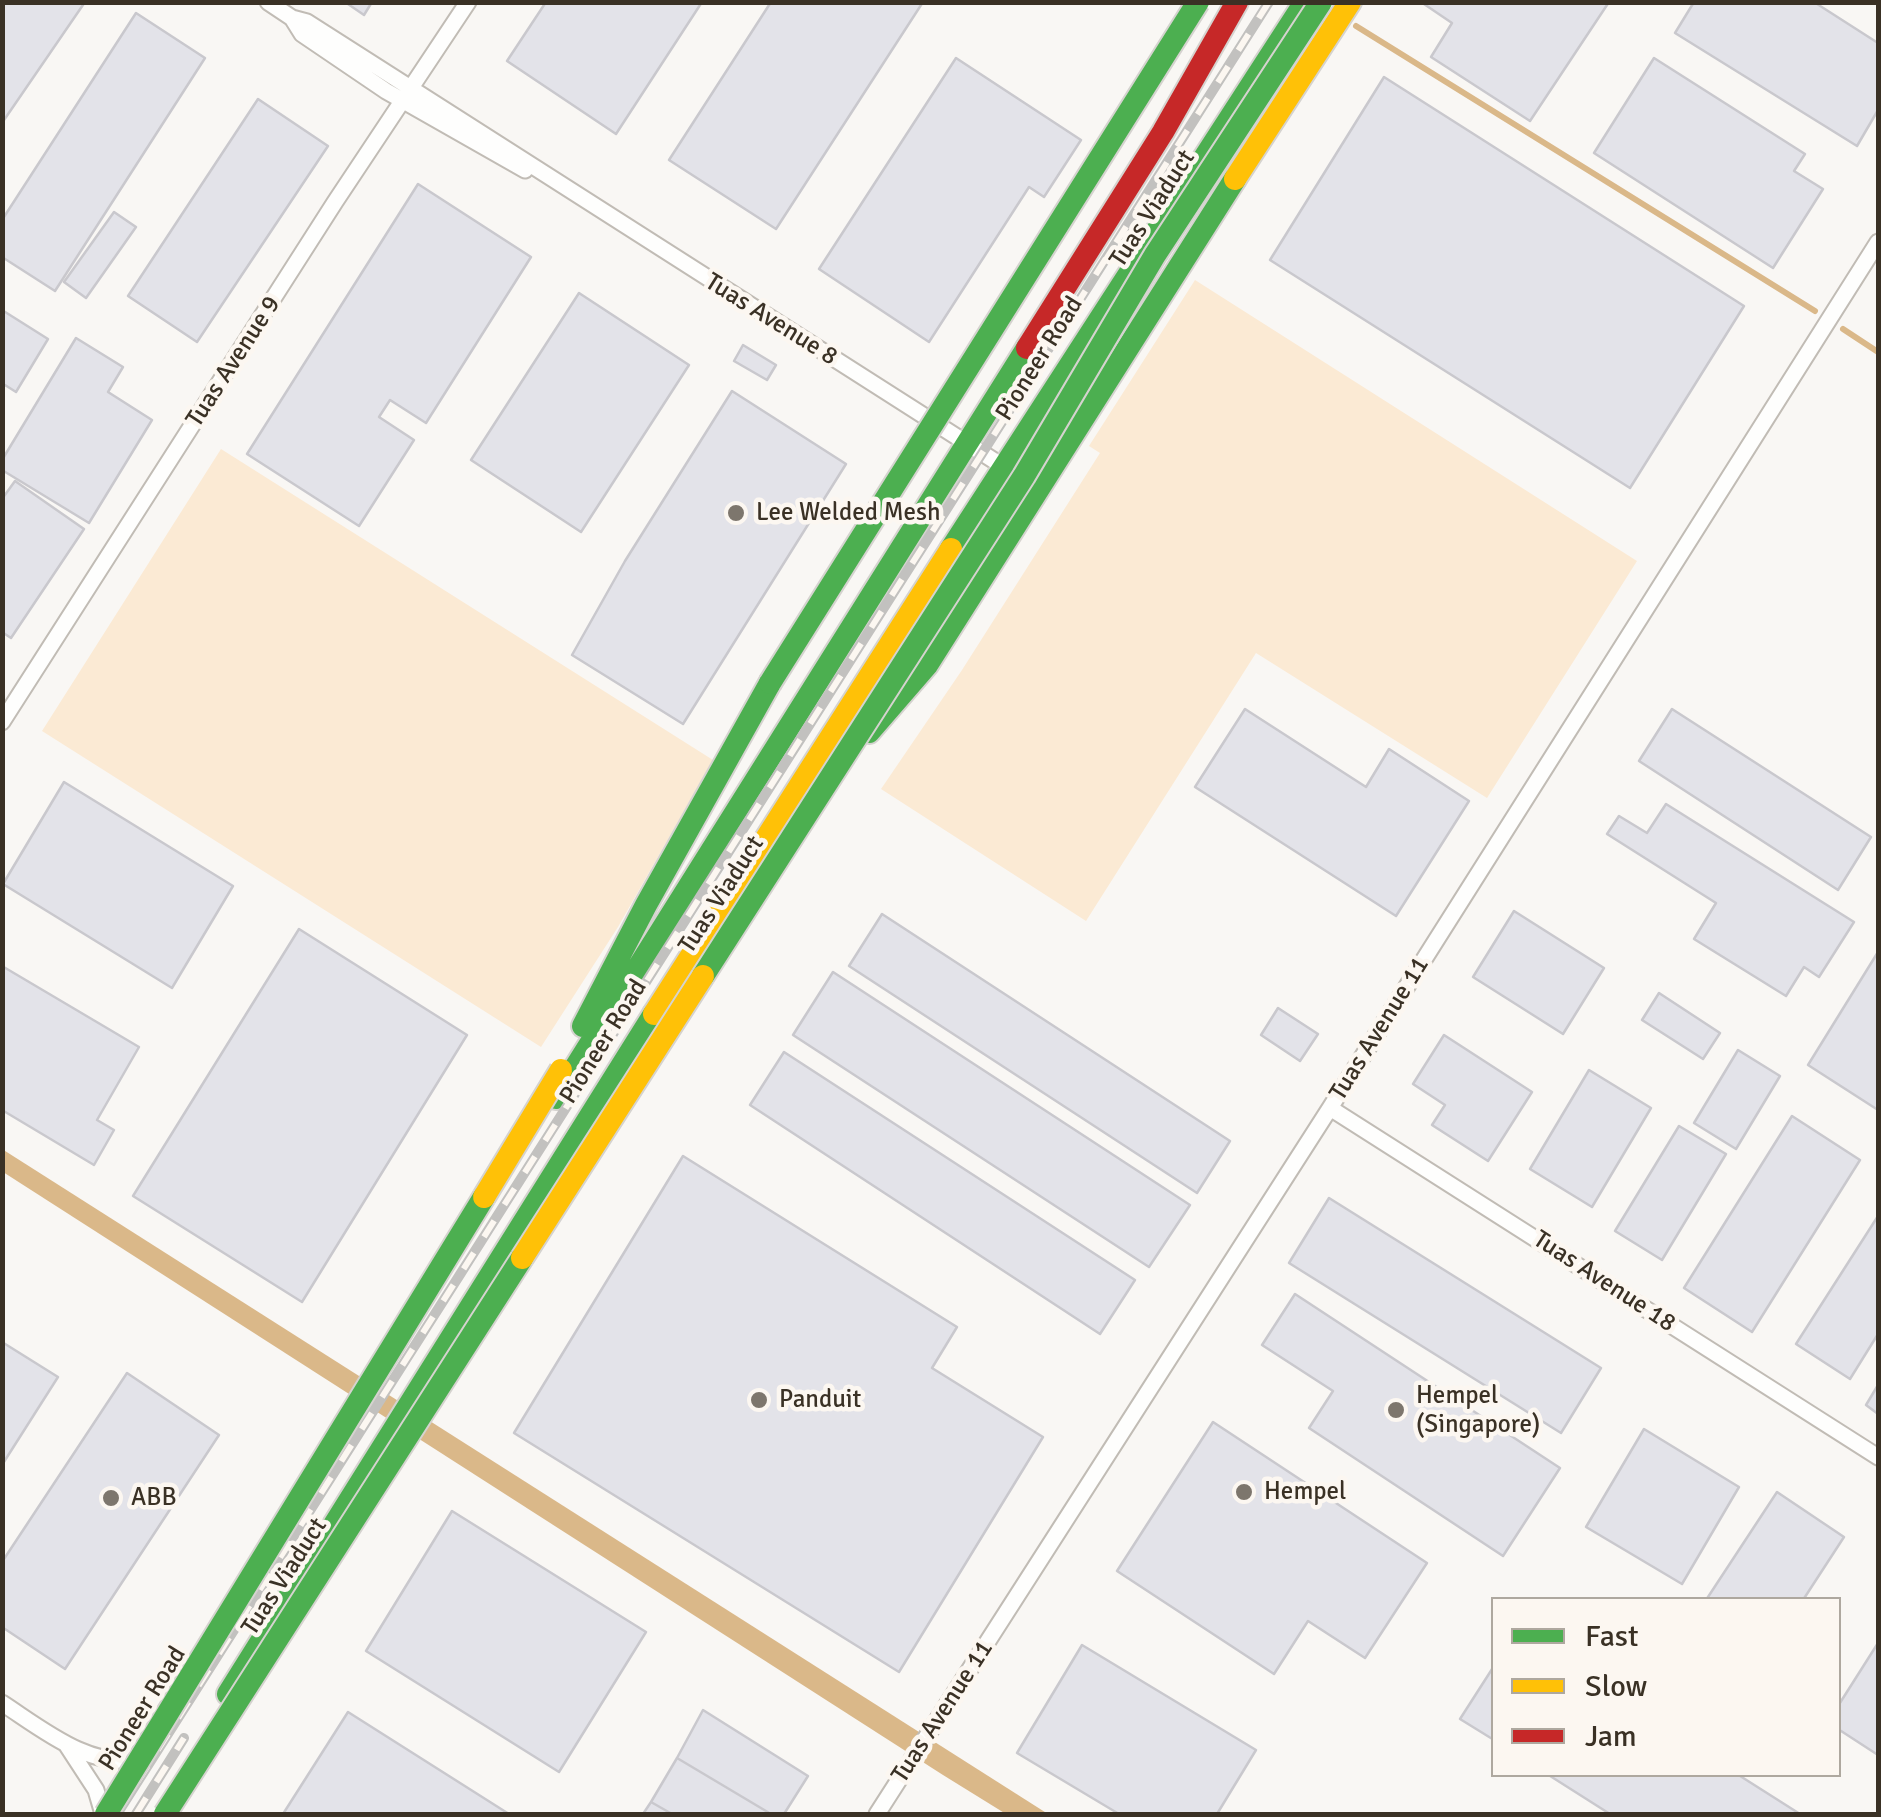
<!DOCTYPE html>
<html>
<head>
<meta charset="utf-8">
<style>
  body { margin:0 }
  #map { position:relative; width:1881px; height:1817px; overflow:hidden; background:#f9f7f4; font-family:Signika,sans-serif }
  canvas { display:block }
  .frame { position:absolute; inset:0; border:5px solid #3a3125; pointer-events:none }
  .legend { position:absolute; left:1491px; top:1597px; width:350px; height:180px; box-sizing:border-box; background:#fcf7f1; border:2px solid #aea89f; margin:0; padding:12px 18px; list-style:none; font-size:30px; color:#3a3125 }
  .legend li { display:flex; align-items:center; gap:20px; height:50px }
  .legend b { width:50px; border:2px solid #aea89f }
</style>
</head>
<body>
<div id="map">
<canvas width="1881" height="1817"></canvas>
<div class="frame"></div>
<ul class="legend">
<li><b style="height:12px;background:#4caf50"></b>Fast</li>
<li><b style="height:12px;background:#ffc107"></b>Slow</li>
<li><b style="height:12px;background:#c62828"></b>Jam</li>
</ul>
</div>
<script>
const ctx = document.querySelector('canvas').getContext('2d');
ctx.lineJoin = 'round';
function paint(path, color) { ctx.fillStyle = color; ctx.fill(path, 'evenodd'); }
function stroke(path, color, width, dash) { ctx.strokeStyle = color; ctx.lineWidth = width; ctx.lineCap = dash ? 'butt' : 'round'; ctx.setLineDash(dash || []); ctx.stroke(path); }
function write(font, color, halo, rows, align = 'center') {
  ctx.font = font + ' Signika,sans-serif'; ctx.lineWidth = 9; ctx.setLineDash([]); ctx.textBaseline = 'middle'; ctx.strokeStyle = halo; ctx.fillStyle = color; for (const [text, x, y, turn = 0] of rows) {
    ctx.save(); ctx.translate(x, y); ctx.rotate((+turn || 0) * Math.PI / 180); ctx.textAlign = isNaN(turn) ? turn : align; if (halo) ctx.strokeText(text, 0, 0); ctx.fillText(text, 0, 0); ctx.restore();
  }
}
const green = new Path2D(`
  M 1195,280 L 1637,561 L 1487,798 L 1256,653 L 1086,921 L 881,789 L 962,670 L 1100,453 L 1089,446 Z
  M 221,449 L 713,760 L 618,927 L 541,1047 L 42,731 Z`);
const water = new Path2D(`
  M 2,1149 L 1048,1814 L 1006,1814 L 943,1775 L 3,1172 Z`);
const stream = new Path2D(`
  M 1356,26 L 1815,311
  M 1843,329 L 1878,352`);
const building = new Path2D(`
  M 2,2 L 85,2 L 2,123 Z
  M 345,2 L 372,2 L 364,15 Z
  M 546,2 L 702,2 L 616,134 L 507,61 Z
  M 771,2 L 923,2 L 776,229 L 669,160 Z
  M 1421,2 L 1609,2 L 1530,121 L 1431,57 L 1452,23 Z
  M 1694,2 L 1814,2 L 1878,43 L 1878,110 L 1857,146 L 1675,33 Z
  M 136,13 L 205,58 L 55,291 L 2,257 L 2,220 Z
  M 956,58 L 1081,140 L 1044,197 L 1029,187 L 929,342 L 819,269 Z
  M 1654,58 L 1805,154 L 1794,171 L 1823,189 L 1773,268 L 1594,153 Z
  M 1384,77 L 1744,306 L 1630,488 L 1270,260 Z
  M 258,99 L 328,146 L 197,342 L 128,296 Z
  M 418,184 L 531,257 L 426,423 L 390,400 L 379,417 L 414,440 L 359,526 L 247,454 Z
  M 114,212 L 136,227 L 86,298 L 64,282 Z
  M 579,293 L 689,365 L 581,532 L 471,460 Z
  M 2,310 L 48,339 L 16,392 L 5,385 L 2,388 Z
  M 76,338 L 123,367 L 108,392 L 152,420 L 89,523 L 2,470 L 2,460 Z
  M 743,345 L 776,365 L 767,380 L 734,361 Z
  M 732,391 L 846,464 L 683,724 L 572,655 L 625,561 Z
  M 15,481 L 84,529 L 11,638 L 2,632 L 2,499 Z
  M 1245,709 L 1366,787 L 1389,749 L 1469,801 L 1396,916 L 1195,787 Z
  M 1672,709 L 1871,837 L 1838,890 L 1639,761 Z
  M 64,782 L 233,886 L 172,988 L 3,884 Z
  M 1666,804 L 1854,922 L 1819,977 L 1804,967 L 1786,996 L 1694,939 L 1716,903 L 1607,834 L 1619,816 L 1647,833 Z
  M 1514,911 L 1604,968 L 1563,1034 L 1473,977 Z
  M 882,914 L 1230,1141 L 1197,1193 L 849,966 Z
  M 299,929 L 467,1035 L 302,1302 L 133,1196 Z
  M 1878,952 L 1878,1110 L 1808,1065 Z
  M 2,966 L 139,1047 L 97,1120 L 114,1130 L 94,1165 L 2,1110 Z
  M 833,972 L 1190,1205 L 1149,1267 L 793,1035 Z
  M 1659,993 L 1720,1033 L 1703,1059 L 1642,1020 Z
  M 1278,1008 L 1318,1034 L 1300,1061 L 1261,1035 Z
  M 1444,1035 L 1532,1092 L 1488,1161 L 1432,1125 L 1445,1105 L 1413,1084 Z
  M 1738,1050 L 1780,1076 L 1736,1149 L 1694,1123 Z
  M 784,1052 L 1135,1280 L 1100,1334 L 750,1105 Z
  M 1589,1070 L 1651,1108 L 1592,1207 L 1530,1169 Z
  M 1792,1116 L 1860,1160 L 1752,1332 L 1684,1288 Z
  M 1679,1126 L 1726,1154 L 1662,1260 L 1615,1231 Z
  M 683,1156 L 957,1327 L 932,1368 L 1043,1437 L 899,1672 L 514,1433 Z
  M 1329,1198 L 1601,1368 L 1561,1433 L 1289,1263 Z
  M 1878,1216 L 1878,1334 L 1850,1379 L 1796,1344 Z
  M 1295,1294 L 1560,1468 L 1503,1556 L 1309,1428 L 1333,1391 L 1262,1345 Z
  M 2,1342 L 58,1377 L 2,1465 Z
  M 127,1373 L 219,1435 L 65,1669 L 2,1627 L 2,1562 Z
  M 1878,1385 L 1878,1414 L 1866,1405 Z
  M 1213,1422 L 1427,1563 L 1365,1658 L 1308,1621 L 1274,1674 L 1117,1571 Z
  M 1644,1429 L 1739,1487 L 1682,1584 L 1586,1527 Z
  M 1777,1492 L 1844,1537 L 1803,1600 L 1706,1600 Z
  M 452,1511 L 646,1632 L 559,1772 L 366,1651 Z
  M 1878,1643 L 1878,1755 L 1838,1729 L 1838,1706 Z
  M 1082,1645 L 1256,1750 L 1217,1814 L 1119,1814 L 1017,1753 Z
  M 1494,1666 L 1494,1740 L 1460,1719 Z
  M 703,1710 L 808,1776 L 784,1814 L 771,1814 L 677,1758 Z
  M 348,1712 L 509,1814 L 283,1814 Z
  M 677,1758 L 771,1814 L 672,1814 L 651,1802 Z
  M 1547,1774 L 1737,1774 L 1800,1814 L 1610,1814 Z
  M 651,1802 L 672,1814 L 643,1814 Z`);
const street = new Path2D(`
  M 268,2 L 292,18 L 307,22 L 1004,467
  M 292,18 L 302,34 L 386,91 L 525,170
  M 2,722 L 335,202 L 468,2
  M 1330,1108 L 1878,1457
  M 2,1703 C 42,1729 91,1770 142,1759
  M 66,1744 L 96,1790 L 103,1814
  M 877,1814 L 1330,1108 L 1878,242`);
const fast = new Path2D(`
  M 951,549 L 1305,2
  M 869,732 L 927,665 L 1235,179
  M 583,1026 L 646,905 L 770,683
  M 556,1098 L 1027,348
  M 228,1694 L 654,1014`);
const slow = new Path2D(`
  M 1235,179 L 1350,2
  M 654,1014 L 951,549`);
const jam = new Path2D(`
  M 1027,348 L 1163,132 L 1237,2`);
const rail = new Path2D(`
  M 117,1814 L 1269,2
  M 136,1814 L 184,1738`);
const fastBridge = new Path2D(`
  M 770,683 L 1198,2
  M 703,976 L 1024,476 L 1155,255 L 1321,2
  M 106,1814 L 484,1197
  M 165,1814 L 522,1258`);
const slowBridge = new Path2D(`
  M 484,1197 L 561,1070
  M 522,1258 L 703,976`);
const markers = [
  [736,513,10,"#7d766d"],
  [759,1400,10,"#7d766d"],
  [1396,1410,10,"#7d766d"],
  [1244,1492,10,"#7d766d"],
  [111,1498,10,"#7d766d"]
];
const streetNames = [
  ["Tuas Viaduct",1153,209,-57],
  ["Tuas Avenue 8",771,320,32],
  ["Pioneer Road",1040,359,-58],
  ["Tuas Avenue 9",234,362,-57],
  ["Tuas Viaduct",722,895,-57],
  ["Tuas Avenue 11",1380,1029,-58],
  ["Pioneer Road",604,1042,-58],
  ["Tuas Avenue 18",1604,1282,33],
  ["Tuas Viaduct",285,1577,-57],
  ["Pioneer Road",143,1709,-58],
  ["Tuas Avenue 11",943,1712,-57]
];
const poiNames = [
  ["Lee Welded Mesh",756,513],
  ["Hempel",1416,1396],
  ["(Singapore)",1416,1425],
  ["Panduit",779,1400],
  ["Hempel",1264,1492],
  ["ABB",131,1498]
];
paint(green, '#fbead4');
paint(water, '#dab889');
stroke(stream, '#dab889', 6);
paint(building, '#e3e3e9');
stroke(building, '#c9c8cd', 2.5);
stroke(street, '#c1bcb5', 19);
stroke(fast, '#d5d3cf', 26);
stroke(slow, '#d5d3cf', 26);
stroke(jam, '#d5d3cf', 26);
stroke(street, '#fefefd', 15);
stroke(fast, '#4caf50', 22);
stroke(slow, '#ffc107', 22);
stroke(jam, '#c62828', 22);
stroke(rail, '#c2c1bf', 10);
stroke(rail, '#fcf7f1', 6, [19]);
stroke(fastBridge, '#d5d3cf', 26, []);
stroke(slowBridge, '#d5d3cf', 26, []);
stroke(fastBridge, '#4caf50', 22);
stroke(slowBridge, '#ffc107', 22);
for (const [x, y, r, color] of markers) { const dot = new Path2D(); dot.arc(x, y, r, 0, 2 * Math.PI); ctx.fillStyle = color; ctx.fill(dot); stroke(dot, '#fcf7f1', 4); }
write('25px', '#3a3125', '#fcf7f1', streetNames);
write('25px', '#3a3125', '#fcf7f1', poiNames, 'left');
</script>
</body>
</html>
